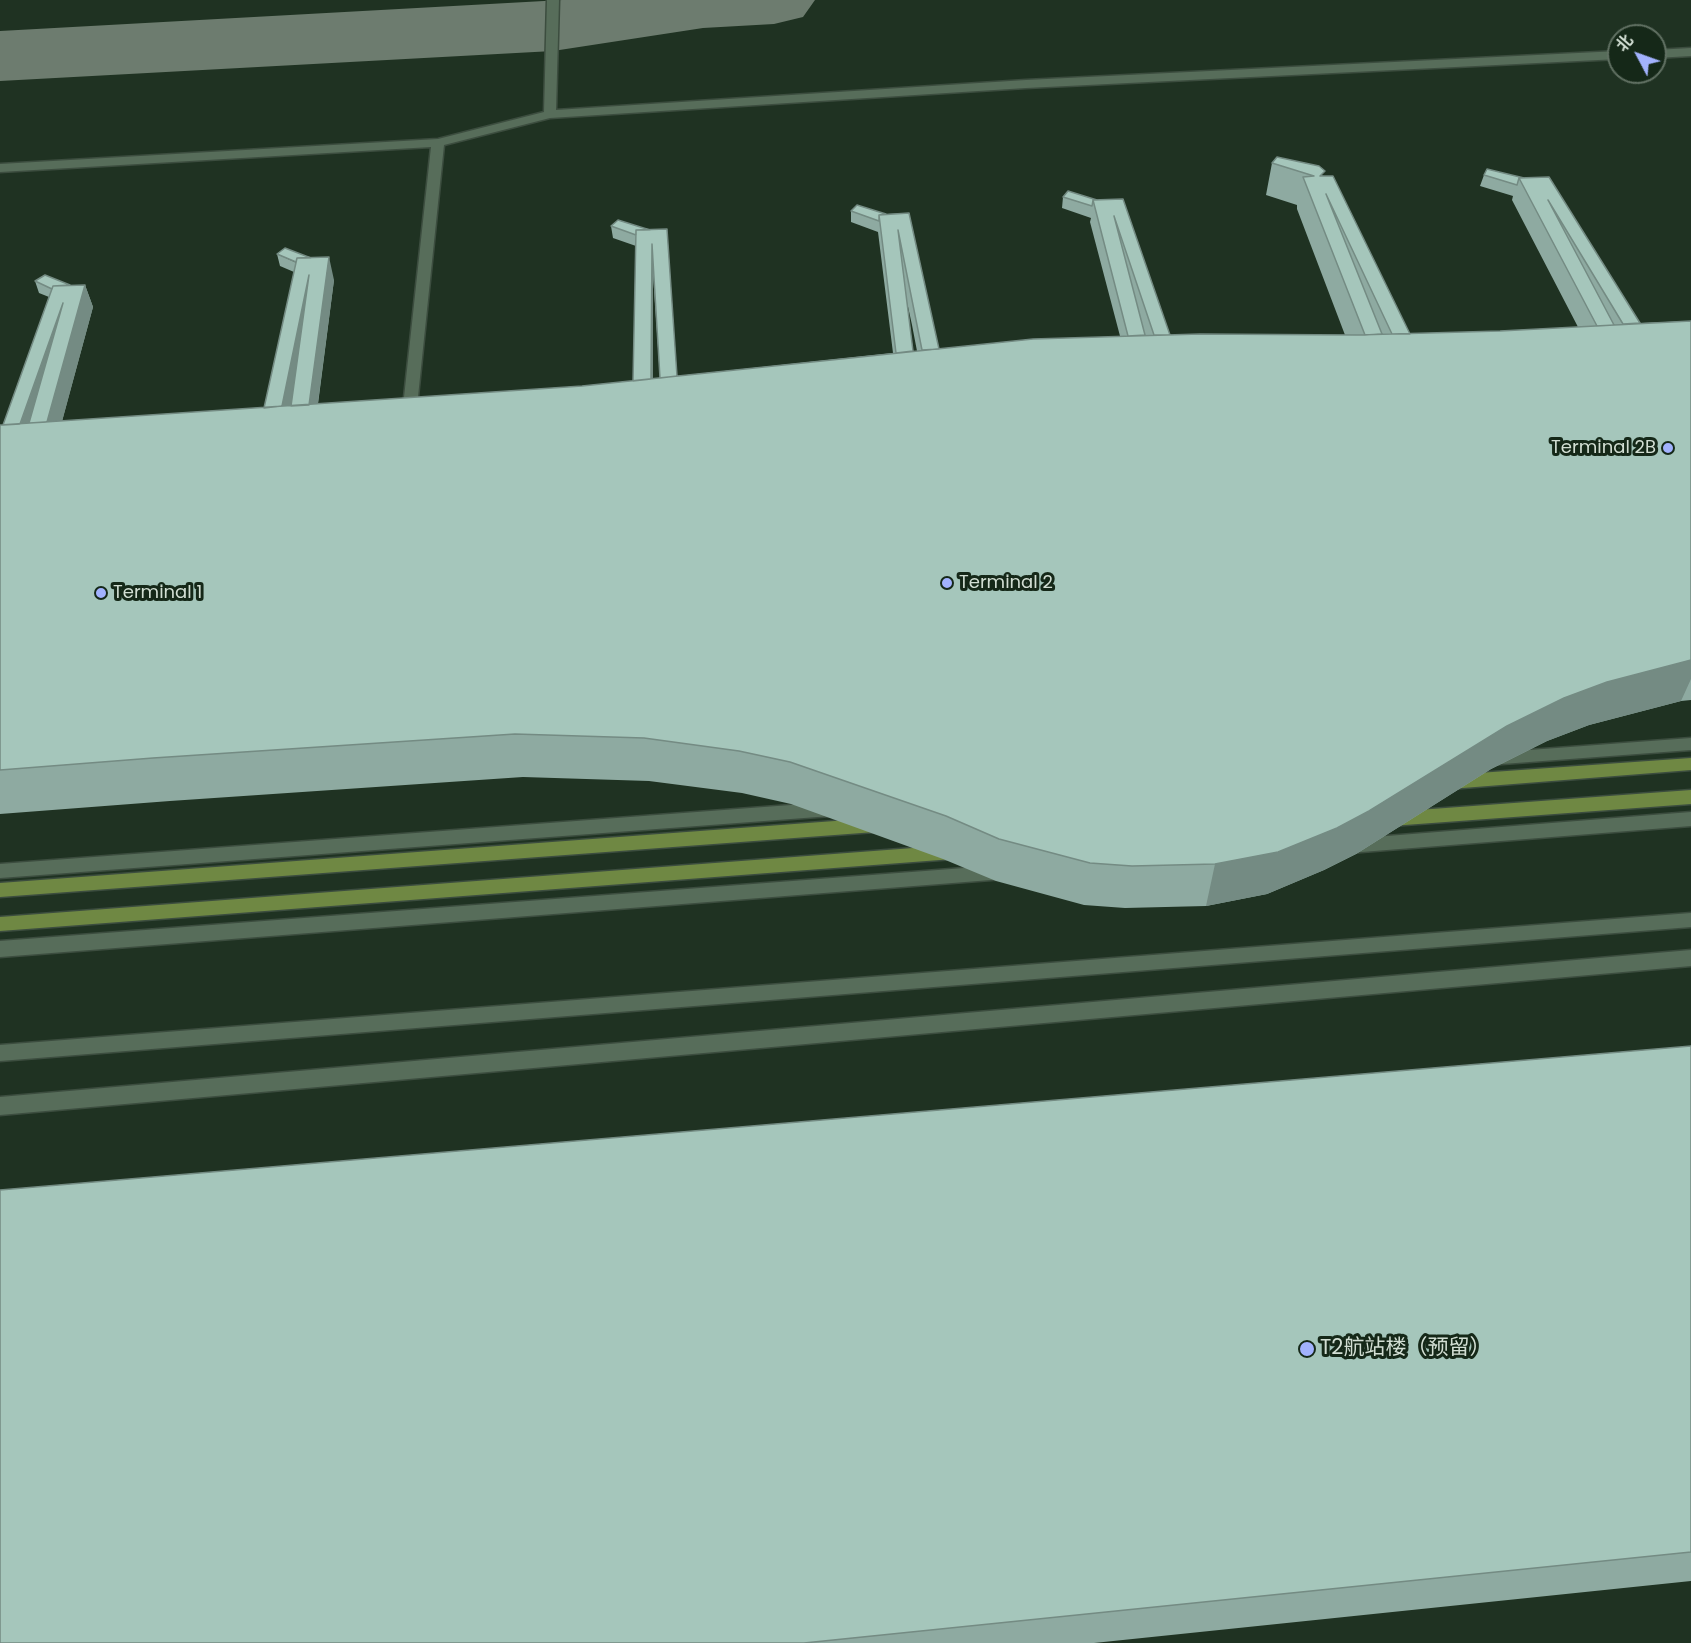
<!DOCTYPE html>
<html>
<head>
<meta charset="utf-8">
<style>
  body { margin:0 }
  #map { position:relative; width:1691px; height:1643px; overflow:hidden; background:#1f3222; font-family:Poppins,"Noto Sans SC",sans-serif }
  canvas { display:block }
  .north { position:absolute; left:1607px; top:24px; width:60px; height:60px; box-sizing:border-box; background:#152818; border:2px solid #617163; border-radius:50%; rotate:311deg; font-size:16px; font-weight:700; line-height:24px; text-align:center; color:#d2ded3 }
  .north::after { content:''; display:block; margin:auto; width:21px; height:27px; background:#a2b2fd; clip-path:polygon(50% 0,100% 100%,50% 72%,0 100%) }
</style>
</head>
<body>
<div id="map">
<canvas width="1691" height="1643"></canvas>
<div class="north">北</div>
</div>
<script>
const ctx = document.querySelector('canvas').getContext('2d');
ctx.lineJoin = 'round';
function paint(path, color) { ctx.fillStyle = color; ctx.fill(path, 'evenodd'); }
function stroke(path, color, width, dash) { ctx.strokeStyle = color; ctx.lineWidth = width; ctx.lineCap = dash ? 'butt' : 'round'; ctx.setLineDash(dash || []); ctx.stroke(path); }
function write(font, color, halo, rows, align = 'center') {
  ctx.font = font + ' Poppins,"Noto Sans SC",sans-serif'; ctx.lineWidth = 6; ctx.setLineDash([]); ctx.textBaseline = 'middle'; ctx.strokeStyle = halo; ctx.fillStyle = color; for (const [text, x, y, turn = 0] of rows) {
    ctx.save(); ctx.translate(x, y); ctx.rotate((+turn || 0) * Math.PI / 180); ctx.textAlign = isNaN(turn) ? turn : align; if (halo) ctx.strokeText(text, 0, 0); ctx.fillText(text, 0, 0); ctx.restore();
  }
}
const taxiway = new Path2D(`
  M 562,0 L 815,0 L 803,17 L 774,24 L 703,28 L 553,51 L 0,81 L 0,31 Z`);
const minor = new Path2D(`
  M 547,0 L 559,0 L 556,110 L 1026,80 L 1619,51 L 1619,59 L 1026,88 L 550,118 L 444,145 L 416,416 L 409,421 L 402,416 L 431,147 L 0,172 L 0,164 L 438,139 L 544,112 Z
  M 1691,48 L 1691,56 L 1655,58 L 1655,50 Z
  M 1691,738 L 1691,750 L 1489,765 L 1483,764 L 1480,759 L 1483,754 L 1489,753 Z
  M 831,802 L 837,804 L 840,809 L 837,814 L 831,816 L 0,878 L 0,864 Z
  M 1691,812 L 1691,826 L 1349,853 L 1343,851 L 1340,846 L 1343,841 L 1349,839 Z
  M 1004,865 L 1011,867 L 1013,872 L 1011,877 L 1004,879 L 0,957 L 0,941 Z
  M 1691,913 L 1691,927 L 0,1061 L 0,1045 Z
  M 1691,950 L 1691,966 L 0,1115 L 0,1097 Z`);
const major = new Path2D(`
  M 1691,758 L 1691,770 L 1450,789 L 1444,787 L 1441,782 L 1444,777 L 1450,775 Z
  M 1691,790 L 1691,804 L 1391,826 L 1385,824 L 1382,819 L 1385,814 L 1391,812 Z
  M 875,818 L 881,820 L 884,825 L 881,830 L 875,832 L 0,897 L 0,883 Z
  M 953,845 L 959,847 L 962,852 L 959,857 L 953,859 L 0,931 L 0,917 Z`);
const wall = new Path2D(`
  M 1272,163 L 1324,176 L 1410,334 L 1500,331 L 1578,327 L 1512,200 L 1513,196 L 1480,186 L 1484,175 L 1524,178 L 1549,177 L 1640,323 L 1691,321 L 1691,700 L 1681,701 L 1589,725 L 1547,741 L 1491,769 L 1356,854 L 1324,870 L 1267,894 L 1206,906 L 1125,908 L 1084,905 L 996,881 L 943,859 L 791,804 L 742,793 L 649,781 L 523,777 L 170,801 L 0,814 L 0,425 L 3,425 L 49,297 L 39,293 L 35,281 L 70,285 L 85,285 L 93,307 L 62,421 L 264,408 L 294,272 L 280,266 L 277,254 L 334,280 L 318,404 L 582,386 L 633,381 L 636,246 L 613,238 L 611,226 L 650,230 L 677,376 L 893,353 L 878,232 L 851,222 L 851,211 L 886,214 L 909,213 L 939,349 L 1120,336 L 1090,222 L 1091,218 L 1062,208 L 1063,197 L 1097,200 L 1123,199 L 1170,335 L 1345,335 L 1297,209 L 1297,205 L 1266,195 ZM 653,274 L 660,378 L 653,379 ZM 907,302 L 912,325 L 917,351 L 913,351 Z
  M 1691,1046 L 1691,1581 L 1094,1643 L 0,1643 Z`);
const shadedWall = new Path2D(`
  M 652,244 L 653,267 L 653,423 L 650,400 Z
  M 329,257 L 334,280 L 312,448 L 306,425 Z
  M 309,275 L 315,297 L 283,450 L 277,427 Z
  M 85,285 L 93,307 L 50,466 L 41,443 Z
  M 63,303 L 23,444 L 13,445 Z
  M 1691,660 L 1691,679 L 1681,701 L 1589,725 L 1547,741 L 1491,769 L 1356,854 L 1324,870 L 1267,894 L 1206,906 L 1215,864 L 1507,726 L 1564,698 L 1607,682 Z`);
const building = new Path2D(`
  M 1277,157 L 1319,166 L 1325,171 L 1320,176 L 1333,176 L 1410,334 L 1392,334 L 1326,194 L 1382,334 L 1365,335 L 1303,177 L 1314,176 L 1272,163 Z
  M 1487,169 L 1524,178 L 1519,178 L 1517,185 L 1484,175 Z
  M 1549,177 L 1640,323 L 1623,324 L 1548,200 L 1614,325 L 1597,326 L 1519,178 Z
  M 1068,191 L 1097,200 L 1093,200 L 1092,206 L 1063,197 Z
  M 1123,199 L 1170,335 L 1154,335 L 1114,216 L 1145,335 L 1128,336 L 1093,200 Z
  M 857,205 L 886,214 L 879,215 L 879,221 L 851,211 Z
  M 909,213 L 939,349 L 922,350 L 898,230 L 913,351 L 896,353 L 879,215 Z
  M 618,220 L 650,230 L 636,230 L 636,235 L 611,226 Z
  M 667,229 L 677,376 L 660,378 L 652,244 L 651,379 L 633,381 L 636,230 Z
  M 285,248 L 311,258 L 297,258 L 296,262 L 277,254 Z
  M 329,257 L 309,405 L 291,406 L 309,275 L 282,406 L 264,408 L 297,258 Z
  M 45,275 L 70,285 L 53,286 L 52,289 L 35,281 Z
  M 85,285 L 47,422 L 29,423 L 63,303 L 20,424 L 3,425 L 53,286 Z
  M 1691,321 L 1691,660 L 1607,682 L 1564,698 L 1507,726 L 1369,811 L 1337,828 L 1278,852 L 1215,864 L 1132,866 L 1090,863 L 999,839 L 946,816 L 790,762 L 739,751 L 644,738 L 515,734 L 153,758 L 0,770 L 0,425 L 582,386 L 1033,339 L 1200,334 L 1356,335 L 1500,331 Z
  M 1691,1046 L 1691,1552 L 804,1643 L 0,1643 L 0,1190 Z`);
const markers = [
  [1668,448,6,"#a2b2fd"],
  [947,583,6,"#a2b2fd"],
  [101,593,6,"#a2b2fd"],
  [1307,1349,8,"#a2b2fd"]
];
const poiNames = [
  ["Terminal 2B",1656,448,"right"],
  ["Terminal 2",959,583],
  ["Terminal 1",113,593]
];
const nearPoinames = [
  ["T2航站楼（预留）",1320,1349]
];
paint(taxiway, '#6d7c6f');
stroke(minor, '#3c4d3f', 3);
stroke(major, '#3c4d3f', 3);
paint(minor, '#576d5a');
paint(major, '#6f8843');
paint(wall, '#8eaaa1');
paint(shadedWall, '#748b83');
paint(building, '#a5c6bb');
stroke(building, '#748b83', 1.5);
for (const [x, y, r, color] of markers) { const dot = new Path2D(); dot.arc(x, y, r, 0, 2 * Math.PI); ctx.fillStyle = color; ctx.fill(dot); stroke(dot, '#152818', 2); }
write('18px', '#d2ded3', '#152818', poiNames, 'left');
write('21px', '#d2ded3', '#152818', nearPoinames, 'left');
</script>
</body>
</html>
